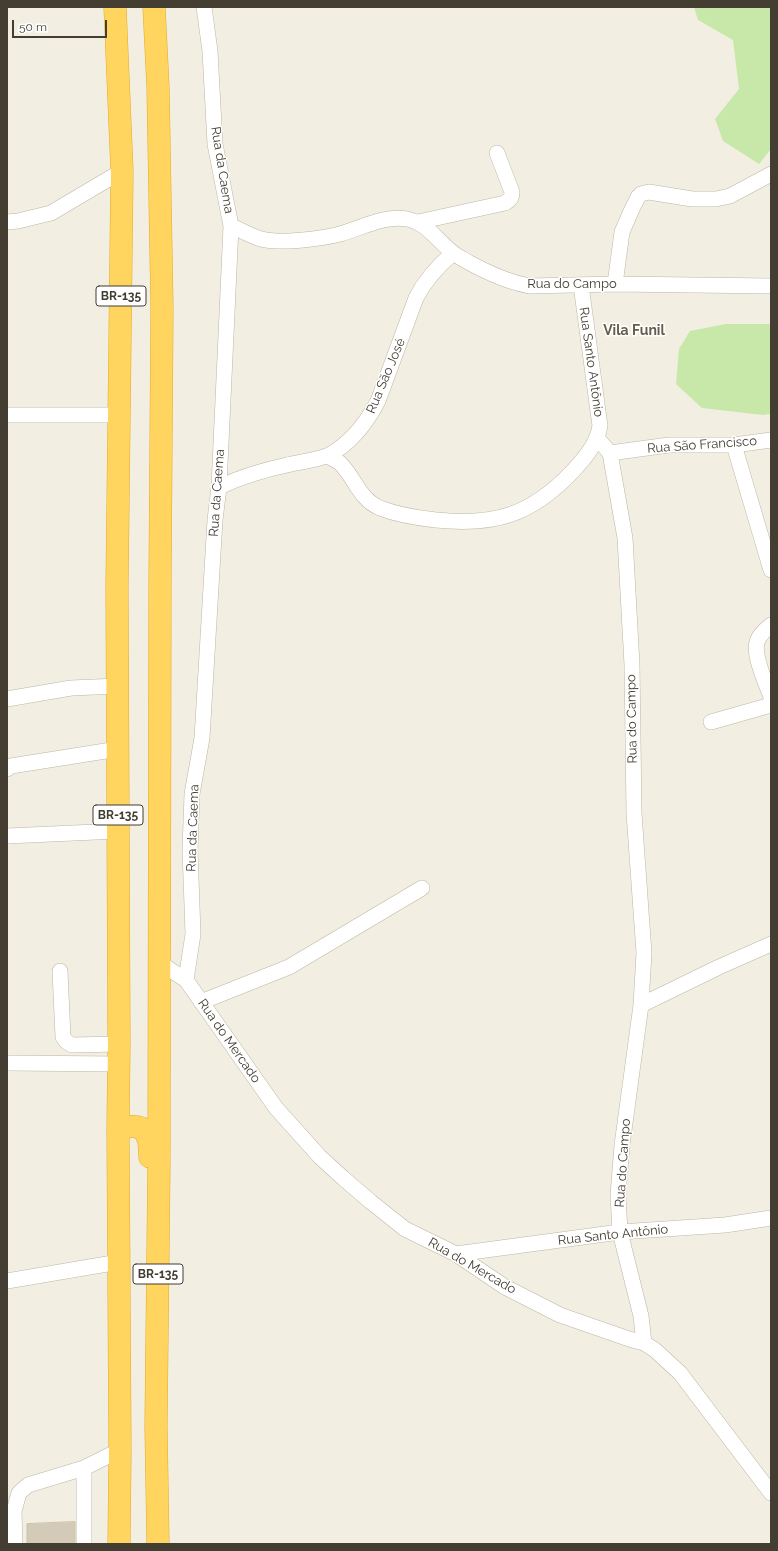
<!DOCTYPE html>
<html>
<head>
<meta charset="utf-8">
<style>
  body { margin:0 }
  #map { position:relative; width:778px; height:1551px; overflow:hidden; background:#f2eee1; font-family:Raleway,sans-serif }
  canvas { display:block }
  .frame { position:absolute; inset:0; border:8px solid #433d32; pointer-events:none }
  .scale { position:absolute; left:12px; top:20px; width:95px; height:18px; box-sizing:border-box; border:2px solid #433d32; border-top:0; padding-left:5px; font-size:12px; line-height:14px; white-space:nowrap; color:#433d32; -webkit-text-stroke:3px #fff; paint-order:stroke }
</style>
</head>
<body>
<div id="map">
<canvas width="778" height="1551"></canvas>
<div class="frame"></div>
<div class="scale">50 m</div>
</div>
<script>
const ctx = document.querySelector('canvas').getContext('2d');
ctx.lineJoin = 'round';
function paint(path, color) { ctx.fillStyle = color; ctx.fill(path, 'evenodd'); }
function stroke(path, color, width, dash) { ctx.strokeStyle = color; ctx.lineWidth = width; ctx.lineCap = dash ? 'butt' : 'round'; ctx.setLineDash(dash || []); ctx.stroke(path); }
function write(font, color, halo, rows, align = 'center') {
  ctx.font = font + ' Raleway,sans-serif'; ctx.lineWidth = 3; ctx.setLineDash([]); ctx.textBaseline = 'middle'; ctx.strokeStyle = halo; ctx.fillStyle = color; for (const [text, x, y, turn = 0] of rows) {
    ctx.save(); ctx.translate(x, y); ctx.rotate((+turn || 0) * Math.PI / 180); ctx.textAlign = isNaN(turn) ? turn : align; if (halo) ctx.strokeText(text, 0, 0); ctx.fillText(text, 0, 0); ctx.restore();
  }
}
const green = new Path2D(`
  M 694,7 L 771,7 L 771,149 L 759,164 L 723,141 L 715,119 L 739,89 L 733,40 L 698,20 Z
  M 726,324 L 771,324 L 771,414 L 763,415 L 702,408 L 676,384 L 679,349 L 690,331 Z`);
const building = new Path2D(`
  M 75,1522 L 75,1544 L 27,1544 L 27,1524 Z`);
const minor = new Path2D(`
  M 7,222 L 18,221 L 51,213 L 122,171
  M 418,222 L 505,203 C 510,200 512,198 512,192 L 497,153
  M 231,226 C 241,230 251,236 261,239 C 279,244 321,239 340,234 C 362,228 383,215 407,219 C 427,223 437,240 452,252 C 457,256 463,259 468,262 C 488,273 507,282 530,286 L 615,284 L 771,286
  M 615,284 L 622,232 L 632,209 L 638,197 L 641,194 L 649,192 L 692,199 L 716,199 L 730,196 L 771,174
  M 7,415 L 120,415
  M 597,438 L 610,453 L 625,538 L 632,665 L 634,813 L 644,953 L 641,1005 L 622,1145 L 618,1195 L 620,1232 L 641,1316 L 644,1343
  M 734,445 L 771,570
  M 610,453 L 669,445 L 734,445 L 771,440
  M 327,456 C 332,458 336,460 340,463 C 355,478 359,499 380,508 C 398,515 417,518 436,520 C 495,526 531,515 572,472 C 585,458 597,444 600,426 L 581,285
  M 219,487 C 241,477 263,470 287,465 C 299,462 318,460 329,455 C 351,443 367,422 378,401 L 416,298 C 425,280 437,267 453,253
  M 771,625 C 765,630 759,635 757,642 C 753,656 766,683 771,697
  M 7,699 L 71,688 L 118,686
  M 711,722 L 771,705
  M 7,769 L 11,766 L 118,749
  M 7,836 L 118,831
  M 159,961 L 169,969 L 186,980 L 276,1108 L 320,1157 L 343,1178 L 371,1202 L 405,1229 L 456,1254 L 505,1287 L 560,1315 L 629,1339 L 644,1343 L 655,1350 L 680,1373 L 771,1493
  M 60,971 L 63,1037 L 67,1042 L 72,1045 L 119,1044
  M 186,980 L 193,934 L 190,850 L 192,794 L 202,738 L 215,520 L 219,487 L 231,226 L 215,144 L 210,51 L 204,7
  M 201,1002 L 289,967 L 422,888
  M 641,1005 L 719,967 L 771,944
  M 7,1063 L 118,1064
  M 456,1254 L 620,1232 L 725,1225 L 771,1218
  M 7,1281 L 119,1262
  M 84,1468 L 84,1544
  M 15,1544 L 14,1511 L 19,1493 L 28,1485 L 84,1468 L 120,1450`);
const highway = new Path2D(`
  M 115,7 L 122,171 L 117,586 L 119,1044 L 118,1130 L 120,1450 L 119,1544
  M 154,7 L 158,87 L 162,308 L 160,582 L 159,1161 L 156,1426 L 158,1544
  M 118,1130 C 128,1126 134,1125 144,1129 L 149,1141 L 150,1157`);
const shields = [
  [121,296,50],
  [118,815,50],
  [158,1274,50]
];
const shieldNames = [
  ["BR-135",121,296],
  ["BR-135",118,815],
  ["BR-135",158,1274]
];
const streetNames = [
  ["Rua da Caema",222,170,81],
  ["Rua do Campo",572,284],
  ["Rua Santo Antônio",591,362,82],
  ["Rua São José",386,376,-67],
  ["Rua São Francisco",702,445,-4],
  ["Rua da Caema",217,493,-86],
  ["Rua do Campo",632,719,-91],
  ["Rua da Caema",193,828,-88],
  ["Rua do Mercado",229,1041,55],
  ["Rua do Campo",623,1163,-86],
  ["Rua Santo Antônio",613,1235,-6],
  ["Rua do Mercado",472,1266,30]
];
const neighbourhoodNames = [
  ["Vila Funil",634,331]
];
paint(green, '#c7e8a8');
paint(building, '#d3cab7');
stroke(building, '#cec2aa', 1);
stroke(minor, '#bdb6a4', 16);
stroke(highway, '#e2ab2b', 23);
stroke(minor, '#fff', 15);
stroke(highway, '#ffd45f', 22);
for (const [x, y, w] of shields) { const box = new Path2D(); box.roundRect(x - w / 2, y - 10, w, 20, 3); ctx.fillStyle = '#fff'; ctx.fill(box); stroke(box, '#433d32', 1); }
write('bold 12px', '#433d32', null, shieldNames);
write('13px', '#433d32', '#fff', streetNames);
write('bold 14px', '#665c49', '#fff', neighbourhoodNames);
</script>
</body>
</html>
